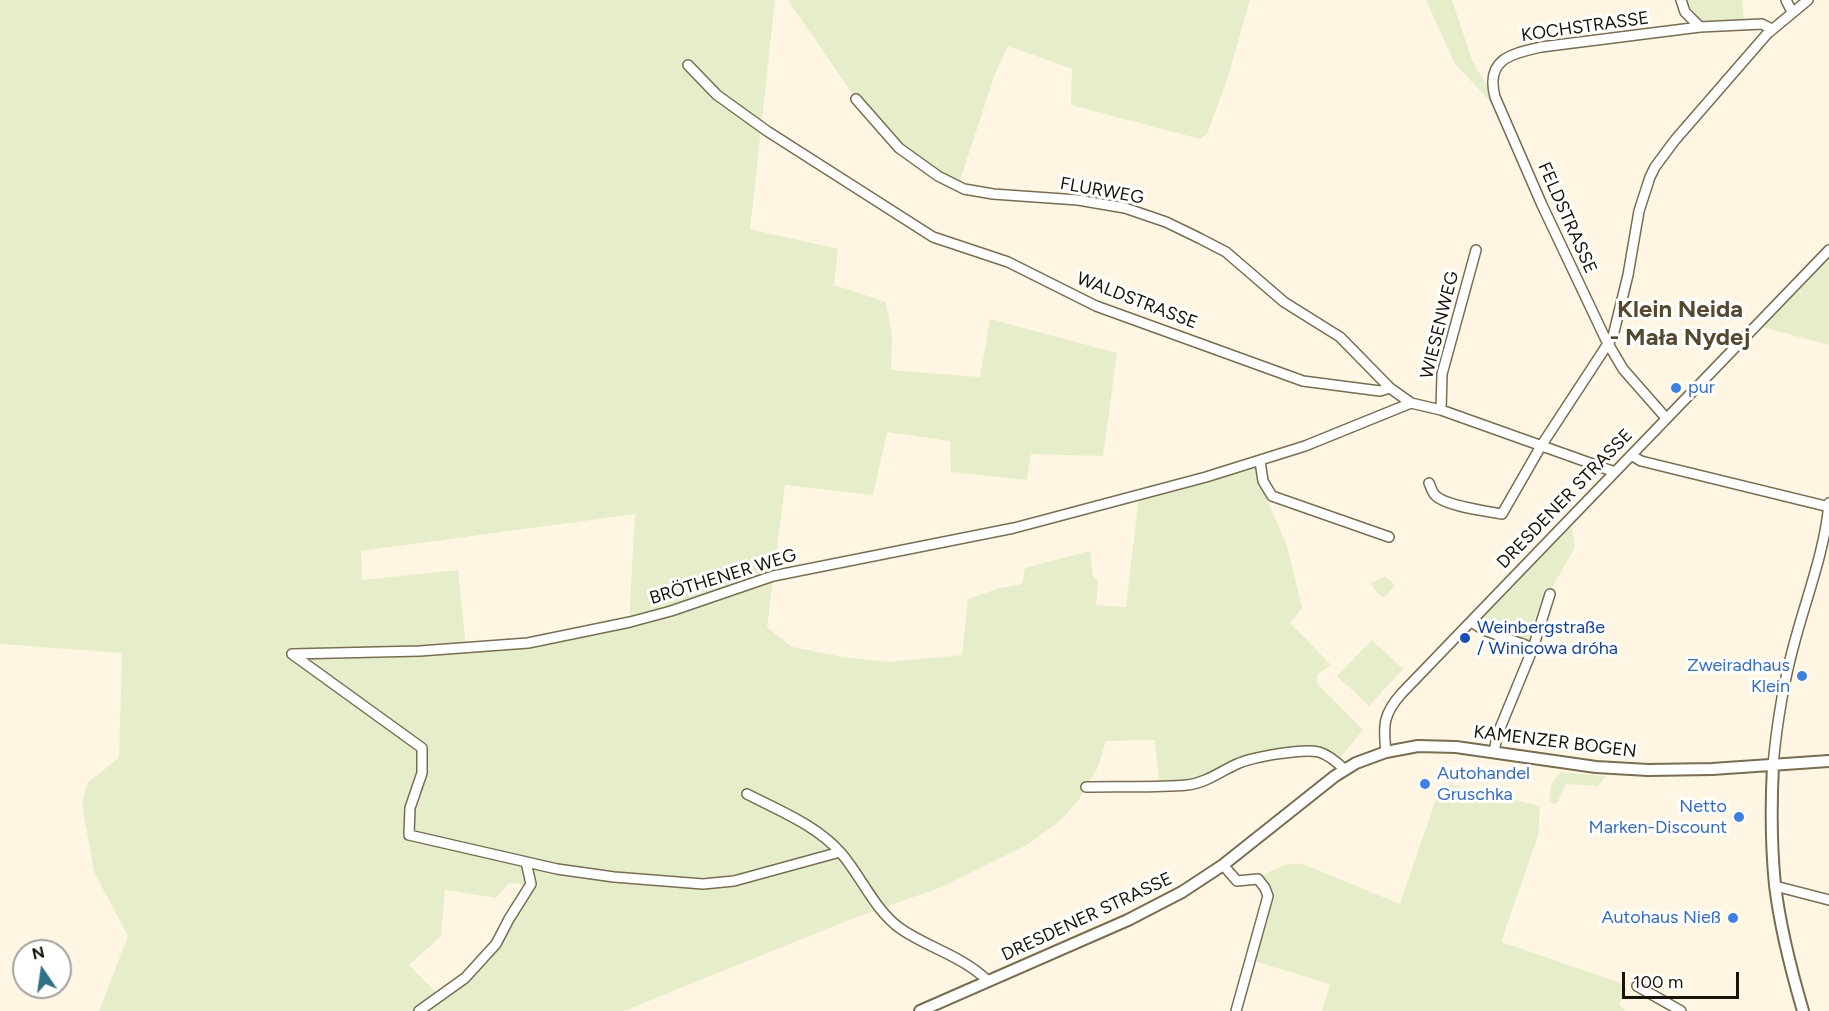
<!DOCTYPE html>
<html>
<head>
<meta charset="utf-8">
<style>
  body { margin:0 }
  #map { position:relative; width:1829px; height:1011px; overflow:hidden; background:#fef6e3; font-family:Figtree,sans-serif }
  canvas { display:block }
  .north { position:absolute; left:12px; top:939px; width:60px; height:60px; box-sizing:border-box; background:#fff; border:2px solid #a3a19c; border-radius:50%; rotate:347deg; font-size:16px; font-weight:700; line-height:24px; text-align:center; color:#181308 }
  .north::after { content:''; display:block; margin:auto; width:21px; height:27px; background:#307185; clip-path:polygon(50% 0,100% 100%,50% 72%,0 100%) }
  .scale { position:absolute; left:1622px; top:972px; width:117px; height:27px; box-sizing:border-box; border:3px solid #181308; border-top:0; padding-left:8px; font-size:18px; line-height:21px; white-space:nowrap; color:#181308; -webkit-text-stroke:4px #fff; paint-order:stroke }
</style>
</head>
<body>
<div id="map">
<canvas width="1829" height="1011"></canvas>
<div class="north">N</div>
<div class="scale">100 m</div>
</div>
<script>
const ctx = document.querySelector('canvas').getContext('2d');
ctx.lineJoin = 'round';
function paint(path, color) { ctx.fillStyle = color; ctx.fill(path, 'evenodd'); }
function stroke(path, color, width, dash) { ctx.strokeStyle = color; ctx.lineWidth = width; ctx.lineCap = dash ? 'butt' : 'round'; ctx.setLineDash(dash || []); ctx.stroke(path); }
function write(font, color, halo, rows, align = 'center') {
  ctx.font = font + ' Figtree,sans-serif'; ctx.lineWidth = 6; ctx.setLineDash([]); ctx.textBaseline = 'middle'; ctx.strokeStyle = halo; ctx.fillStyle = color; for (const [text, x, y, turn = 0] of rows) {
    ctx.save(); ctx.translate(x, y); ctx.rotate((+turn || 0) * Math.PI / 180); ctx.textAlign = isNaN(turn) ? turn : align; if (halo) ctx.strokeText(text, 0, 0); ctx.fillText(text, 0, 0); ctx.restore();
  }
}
const green = new Path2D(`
  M 0,0 L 775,0 L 750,229 L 838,249 L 834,285 L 886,302 L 892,337 L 891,370 L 980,377 L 990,319 L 1117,353 L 1103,456 L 1031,454 L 1027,480 L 951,472 L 950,441 L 887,432 L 873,495 L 785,485 L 767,627 L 792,647 L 842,657 L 889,662 L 962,655 L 968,599 L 1000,588 L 1022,584 L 1025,568 L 1090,551 L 1093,577 L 1098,580 L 1096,605 L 1126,607 L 1139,495 L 1260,461 L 1269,494 L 1267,500 L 1287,546 L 1302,608 L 1290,623 L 1331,665 L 1318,674 L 1317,683 L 1363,730 L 1337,761 L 1319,752 L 1271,756 L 1212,777 L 1159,785 L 1155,740 L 1106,741 L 1097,769 L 1078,801 L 1061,820 L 1027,845 L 942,887 L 849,920 L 624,1011 L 99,1011 L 128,936 L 94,872 L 82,804 L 87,783 L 119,758 L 122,653 L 0,644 ZM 635,514 L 629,622 L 528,642 L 466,648 L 458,570 L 362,580 L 361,551 ZM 509,883 L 530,885 L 496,944 L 440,996 L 409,965 L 441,936 L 445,890 L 496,898 Z
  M 788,0 L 1250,0 L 1228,77 L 1207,134 L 1200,139 L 1071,105 L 1072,69 L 1008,46 L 995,74 L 958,186 L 899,148 L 856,99 Z
  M 1426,0 L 1452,0 L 1472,60 L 1504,116 L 1455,64 Z
  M 1687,0 L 1742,0 L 1744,20 L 1700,23 L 1688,13 Z
  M 1829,257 L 1829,345 L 1762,327 Z
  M 1567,528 L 1572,528 L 1575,546 L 1573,551 L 1550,591 L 1545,591 L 1529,633 L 1534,635 L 1530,643 L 1488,628 L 1478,622 C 1509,592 1537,560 1567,528 Z
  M 1382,577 L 1386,577 L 1395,585 L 1386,596 L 1382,597 L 1370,584 Z
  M 1372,640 L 1403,669 L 1369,706 L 1337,676 Z
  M 1561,772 L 1606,776 L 1598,786 L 1566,784 L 1557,803 L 1553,804 L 1549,800 L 1552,782 Z
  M 1450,784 L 1540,806 L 1538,836 L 1501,942 L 1618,982 L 1627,989 L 1619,1004 L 1626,1011 L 1322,1011 L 1330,984 L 1257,962 L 1252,956 L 1267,904 L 1258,879 C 1273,869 1285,862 1303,864 L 1400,904 L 1437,796 Z`);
const minor = new Path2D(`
  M 1681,0 L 1685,12 L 1700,27
  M 1786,0 L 1792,12
  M 688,65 L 717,95 L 767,131 L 933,237 L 1008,262 L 1096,306 L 1303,381 L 1380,391 L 1390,388 L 1411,403 L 1441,410 L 1615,472
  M 856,99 L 899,148 L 938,176 L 964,189 L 993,194 L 1078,200 L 1125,208 L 1166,222 L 1199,238 L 1226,252 L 1284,302 L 1340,337 L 1390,388
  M 1441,410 L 1442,374 L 1476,250
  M 1666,418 L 1623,369 L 1606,340 L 1542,205 L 1495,97 C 1485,59 1511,54 1541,47 L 1700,27 L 1762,24 L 1772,29
  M 1631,455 L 1641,461 L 1829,507
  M 1260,461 L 1263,481 L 1272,496 L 1389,537
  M 1429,483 C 1431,487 1432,493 1436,496 C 1446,506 1486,511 1502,514 L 1541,446 L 1613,336 L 1628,275 L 1639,211 L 1650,177 L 1655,167 L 1675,140 L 1767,34 L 1808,0
  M 1471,622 L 1484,630 L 1533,648
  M 292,654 L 420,651 L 528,643 L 630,622 L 671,611 L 773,576 L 1014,528 L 1206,477 L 1305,446 L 1411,403
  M 292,654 L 422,748 L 422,773 L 410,808 L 409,835 L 557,869 L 614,877 L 703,884 L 734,881 L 840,852
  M 1494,751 L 1498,733 L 1533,648 L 1550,594
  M 1386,752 C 1383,725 1383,714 1402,693 L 1829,250
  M 1773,765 C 1777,722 1784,679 1796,637 C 1808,593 1825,549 1829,503
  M 1086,787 C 1119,786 1154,788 1187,785 C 1206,783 1221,771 1237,764 C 1252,757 1303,748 1319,752 C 1329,755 1337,762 1345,770
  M 747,794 C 780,811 816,825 841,853 C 861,876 875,911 901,929 C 929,948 962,956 987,980
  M 1223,865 L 1237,881 L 1258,879 L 1265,888 L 1268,896 L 1236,1011
  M 1775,886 L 1829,900
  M 1637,986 L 1681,1011
  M 419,1011 L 465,978 L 496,944 L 509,919 L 531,884 L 526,862`);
const major = new Path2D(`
  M 1773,765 C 1771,804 1771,845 1775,885 C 1780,927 1791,970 1803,1011
  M 920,1011 L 1128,920 L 1182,892 L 1223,865 L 1335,776 L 1356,763 L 1386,752 L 1418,746 L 1456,747 L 1596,767 L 1648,770 L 1712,769 L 1829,761`);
const markers = [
  [1676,388,6,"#3f7fe0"],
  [1465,638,6,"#1a4fb4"],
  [1802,676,6,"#3f7fe0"],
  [1425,784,6,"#3f7fe0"],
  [1739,817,6,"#3f7fe0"],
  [1733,918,6,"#3f7fe0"]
];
const streetNames = [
  ["KOCHSTRASSE",1585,27,-8],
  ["FLURWEG",1102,191,10],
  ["FELDSTRASSE",1567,218,66],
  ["WALDSTRASSE",1137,301,21],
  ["WIESENWEG",1440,325,-76],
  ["DRESDENER STRASSE",1565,499,-46],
  ["BRÖTHENER WEG",723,577,-17],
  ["KAMENZER BOGEN",1555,742,7],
  ["DRESDENER STRASSE",1087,917,-25]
];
const shopNames = [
  ["pur",1688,388,"left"],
  ["Zweiradhaus",1790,666],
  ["Klein",1790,687],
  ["Autohandel",1437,774,"left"],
  ["Gruschka",1437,795,"left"],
  ["Netto",1727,807],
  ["Marken-Discount",1727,828],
  ["Autohaus Nieß",1721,918]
];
const transitNames = [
  ["Weinbergstraße",1477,628],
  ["/ Winicowa dróha",1477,649]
];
const districtNames = [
  ["Klein Neida",1680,310],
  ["- Mała Nydej",1680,338]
];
paint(green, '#e6edca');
stroke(minor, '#796d51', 12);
stroke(major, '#796d51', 14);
stroke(minor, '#fff', 9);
stroke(major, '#fff', 10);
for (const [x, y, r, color] of markers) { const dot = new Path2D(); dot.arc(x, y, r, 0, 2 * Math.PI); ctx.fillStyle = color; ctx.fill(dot); stroke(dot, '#fff', 2); }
write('18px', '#181308', '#fff', streetNames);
write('18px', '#366cbe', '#fff', shopNames, 'right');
write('18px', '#164399', '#fff', transitNames, 'left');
write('bold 24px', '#54492e', '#fff', districtNames);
</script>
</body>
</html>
